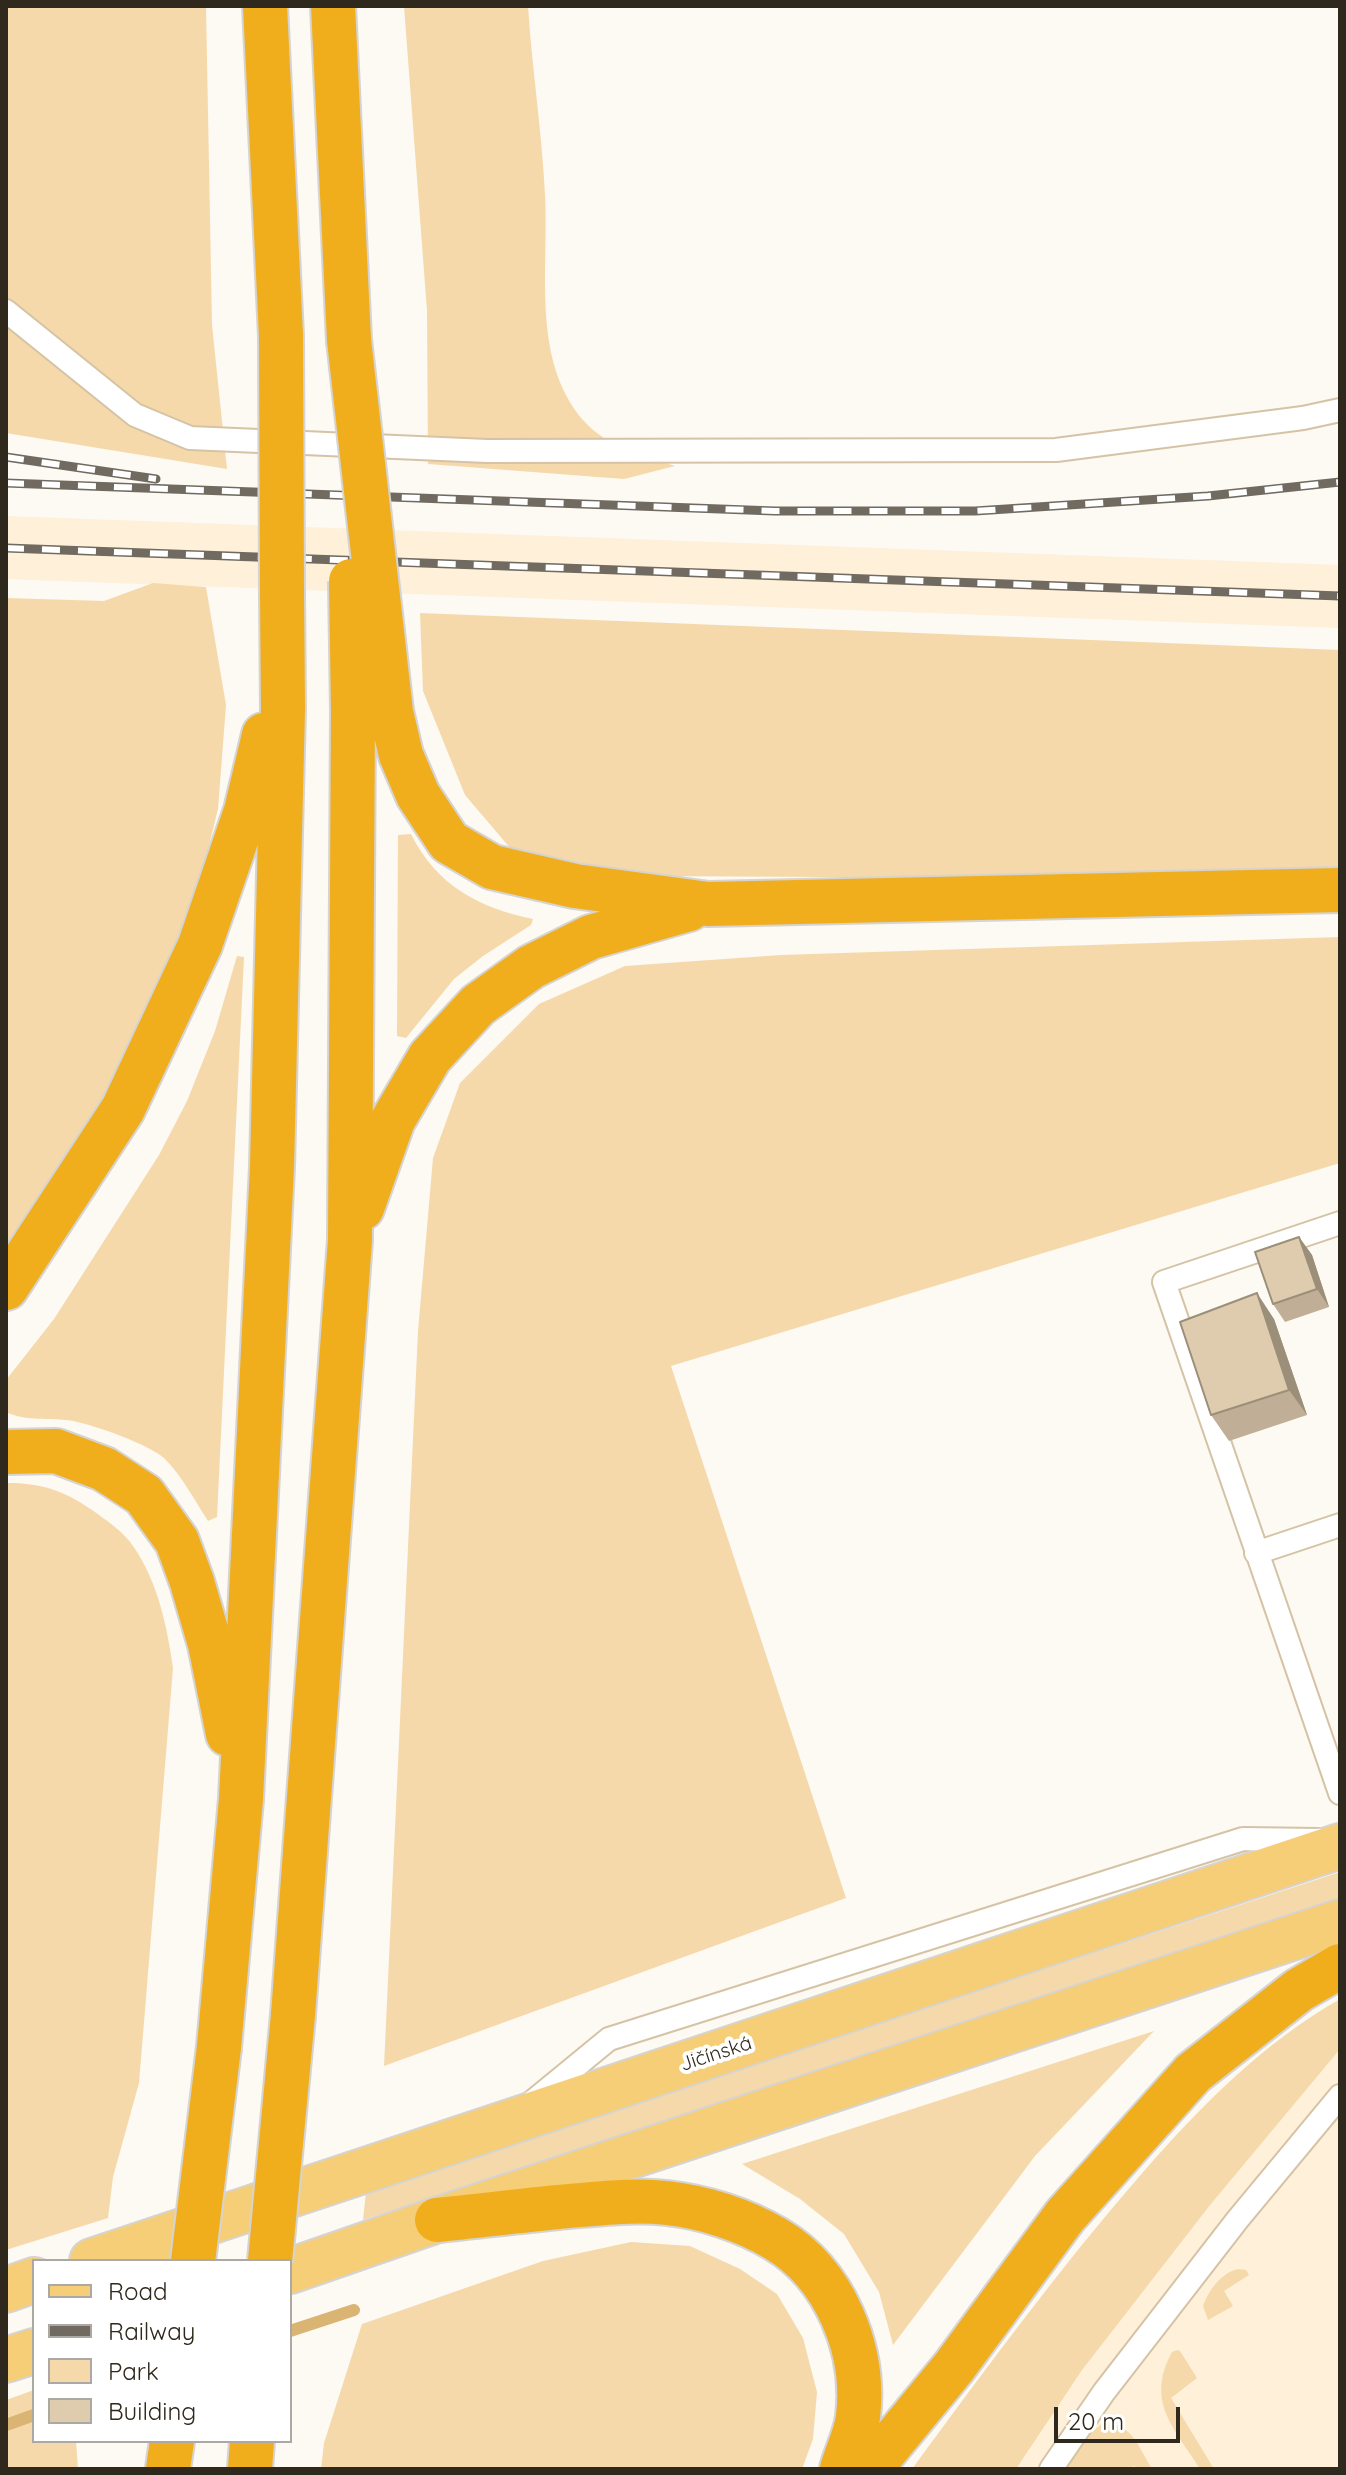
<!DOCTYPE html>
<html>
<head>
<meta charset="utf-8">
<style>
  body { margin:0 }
  #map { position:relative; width:1346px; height:2475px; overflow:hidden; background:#fdf9f3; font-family:Quicksand,sans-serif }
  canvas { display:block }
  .frame { position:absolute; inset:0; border:8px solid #2f281c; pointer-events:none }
  .legend { position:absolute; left:32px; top:2259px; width:260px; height:184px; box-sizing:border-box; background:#fff; border:2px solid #aca9a4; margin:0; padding:10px 14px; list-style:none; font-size:24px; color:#2f281c }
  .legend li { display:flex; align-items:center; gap:16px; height:40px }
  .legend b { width:40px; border:2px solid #aca9a4 }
  .scale { position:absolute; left:1054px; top:2407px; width:126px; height:36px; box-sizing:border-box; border:4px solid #2f281c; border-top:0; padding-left:10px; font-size:24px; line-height:28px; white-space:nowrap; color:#2f281c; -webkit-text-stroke:6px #fff; paint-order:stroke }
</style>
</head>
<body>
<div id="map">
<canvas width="1346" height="2475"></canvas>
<div class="frame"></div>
<ul class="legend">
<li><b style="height:10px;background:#f6ce77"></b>Road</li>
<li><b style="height:10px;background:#706a60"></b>Railway</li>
<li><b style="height:22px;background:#f5d9ab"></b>Park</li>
<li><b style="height:22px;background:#dfccae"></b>Building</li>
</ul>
<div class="scale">20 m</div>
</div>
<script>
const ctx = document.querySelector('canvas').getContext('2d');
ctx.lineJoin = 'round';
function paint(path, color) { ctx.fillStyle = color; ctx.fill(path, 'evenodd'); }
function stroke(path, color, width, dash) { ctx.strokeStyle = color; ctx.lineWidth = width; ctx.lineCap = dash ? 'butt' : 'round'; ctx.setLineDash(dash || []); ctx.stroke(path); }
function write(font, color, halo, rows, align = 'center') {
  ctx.font = font + ' Quicksand,sans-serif'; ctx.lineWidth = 8; ctx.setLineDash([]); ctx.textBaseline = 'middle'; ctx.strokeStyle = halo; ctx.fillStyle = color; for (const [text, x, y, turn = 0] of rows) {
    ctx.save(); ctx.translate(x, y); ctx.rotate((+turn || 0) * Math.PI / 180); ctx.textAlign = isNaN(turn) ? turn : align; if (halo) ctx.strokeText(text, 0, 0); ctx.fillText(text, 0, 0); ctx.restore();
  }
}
const built = new Path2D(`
  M 6,516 L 1340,565 L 1340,628 L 6,579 Z
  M 1340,2027 L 1340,2469 L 962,2469 Z`);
const green = new Path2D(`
  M 6,6 L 206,6 L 212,325 L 227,469 L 6,433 Z
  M 404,6 L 528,6 C 532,69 542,132 545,195 C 549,269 531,359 583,420 C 606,447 643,455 675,466 L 624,479 L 428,464 L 427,311 Z
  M 153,583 L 206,587 L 226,705 L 218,809 L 199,886 L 168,972 L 124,1070 L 6,1255 L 6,598 L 104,601 Z
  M 420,613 L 1340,650 L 1340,880 L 648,876 L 511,849 L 465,795 L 423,691 Z
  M 411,834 C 436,885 479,908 533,919 L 531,925 L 483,956 L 454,979 L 406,1038 L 397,1036 L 398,835 Z
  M 1340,937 L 1340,1163 L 671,1366 L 846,1898 L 384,2066 L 418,1331 L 433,1158 L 460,1083 L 539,1004 L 625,966 L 781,955 Z
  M 237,956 L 244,957 L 217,1517 L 208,1521 C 195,1501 182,1476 165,1459 C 151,1445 94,1425 73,1421 C 51,1417 26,1422 6,1412 L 6,1380 L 54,1319 L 159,1155 L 187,1101 L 215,1031 Z
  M 6,1483 C 41,1483 63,1490 92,1510 C 106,1520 124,1532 133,1546 C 158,1582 167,1626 173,1668 L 139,2083 L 113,2177 L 108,2218 L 6,2250 Z
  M 1340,1872 L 1340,1900 L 363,2220 L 366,2192 Z
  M 1340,1999 L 1340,2049 L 1210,2205 L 1082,2370 L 1016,2469 L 912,2469 C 987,2367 1061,2266 1144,2171 C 1203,2104 1262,2044 1340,1999 Z
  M 1154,2031 L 1035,2156 L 893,2345 L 879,2292 L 844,2234 L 800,2199 L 742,2164 Z
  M 631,2242 L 690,2246 L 740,2269 L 777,2294 L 803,2338 L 817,2392 L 813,2439 L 802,2469 L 321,2469 L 324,2443 L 362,2324 L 543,2261 Z
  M 1238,2269 L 1246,2270 L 1249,2275 L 1224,2291 L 1233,2306 L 1208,2320 L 1203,2306 C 1209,2290 1221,2273 1238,2269 Z
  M 1177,2350 L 1180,2351 L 1197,2378 L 1171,2398 L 1214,2469 L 1200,2469 C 1174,2427 1145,2402 1172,2352 Z
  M 34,2390 L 34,2441 L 76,2441 L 78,2469 L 6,2469 L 6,2400 Z
  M 1103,2423 C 1132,2422 1139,2448 1152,2469 L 1137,2469 L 1134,2466 L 1128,2469 L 1064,2469 L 1085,2437 Z`);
const stream = new Path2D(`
  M 290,2331 L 354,2310
  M 6,2425 L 34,2415`);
const lane = new Path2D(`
  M 6,311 L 135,415 L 190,438 L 487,451 L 1056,450 L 1303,418 L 1340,410
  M 1340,1223 L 1164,1282 L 1340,1793
  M 1256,1553 L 1340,1525
  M 531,2103 L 609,2039 L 1243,1839 L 1319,1840
  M 1051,2469 L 1104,2392 L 1238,2219 L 1340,2096`);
const primary = new Path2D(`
  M 92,2261 L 1340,1846
  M 290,2271 L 437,2220 L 1340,1922
  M 6,2290 L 34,2280
  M 6,2360 L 34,2351`);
const highway = new Path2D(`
  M 265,6 L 281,336
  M 333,6 L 349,340
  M 391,712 L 401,755 L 418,795 L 449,842 L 492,867 L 575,886 L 708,904 L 1340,890
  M 362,1208 L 393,1120 L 430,1057 L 478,1005 L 531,967 L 591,937 L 689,909
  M 6,1288 L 123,1109 L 200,945 L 246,811 L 264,735
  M 6,1452 L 56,1451 L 104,1469 L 144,1495 L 177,1541 L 192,1582 L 210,1644 L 228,1734
  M 293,2015 L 350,1240 L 353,711
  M 219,2047 L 241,1799 L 272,1167 L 283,708 L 282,594
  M 437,2220 C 477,2216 517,2211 558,2207 C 593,2204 631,2199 667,2203 C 704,2207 744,2220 776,2239 C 835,2274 866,2350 858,2417 C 856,2434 847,2452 842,2469
  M 168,2469 L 172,2441
  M 250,2469 L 252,2441
  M 870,2469 L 954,2367 L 1065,2216 L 1193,2073 L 1299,1990 L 1340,1966`);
const rail = new Path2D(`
  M 6,457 L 156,479
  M 6,483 L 775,511 L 975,511 L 1208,496 L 1340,482
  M 6,548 L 1340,596`);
const highwayBridge = new Path2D(`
  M 281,336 L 282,594
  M 349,340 L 391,712
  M 351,581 L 353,711
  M 193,2261 L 219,2047
  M 270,2261 L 293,2015`);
const wall = new Path2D(`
  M 1299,1237 L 1312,1255 L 1329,1307 L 1285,1322 L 1273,1304 Z
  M 1274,1319 L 1307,1415 L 1229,1441 L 1211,1415 Z`);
const shadedWall = new Path2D(`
  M 1299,1237 L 1312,1255 L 1329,1307 L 1317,1289 Z
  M 1257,1293 L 1274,1319 L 1307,1415 L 1289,1390 Z`);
const building = new Path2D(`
  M 1299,1237 L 1317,1289 L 1273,1304 L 1255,1252 Z
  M 1257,1293 L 1289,1390 L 1211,1415 L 1180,1322 Z`);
const streetNames = [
  ["Jičínská",716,2054,-18]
];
paint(built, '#fef0d9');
paint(green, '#f5d9ab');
stroke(stream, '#dab473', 12);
stroke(lane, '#d5c3a5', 26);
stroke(primary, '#d5d4d2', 48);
stroke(highway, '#d5d4d2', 48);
stroke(lane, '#fff', 22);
stroke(primary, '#f6ce77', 44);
stroke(highway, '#f0ae1d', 44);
stroke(rail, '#706a60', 9);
stroke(rail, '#fff', 6, [18]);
stroke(highwayBridge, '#d5d4d2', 48, []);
stroke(highwayBridge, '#f0ae1d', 44);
paint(wall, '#c0af96');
paint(shadedWall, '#9c8f7a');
paint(building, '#dfccae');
stroke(building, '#9c8f7a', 2);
write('20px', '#2f281c', '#fff', streetNames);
</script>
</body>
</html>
